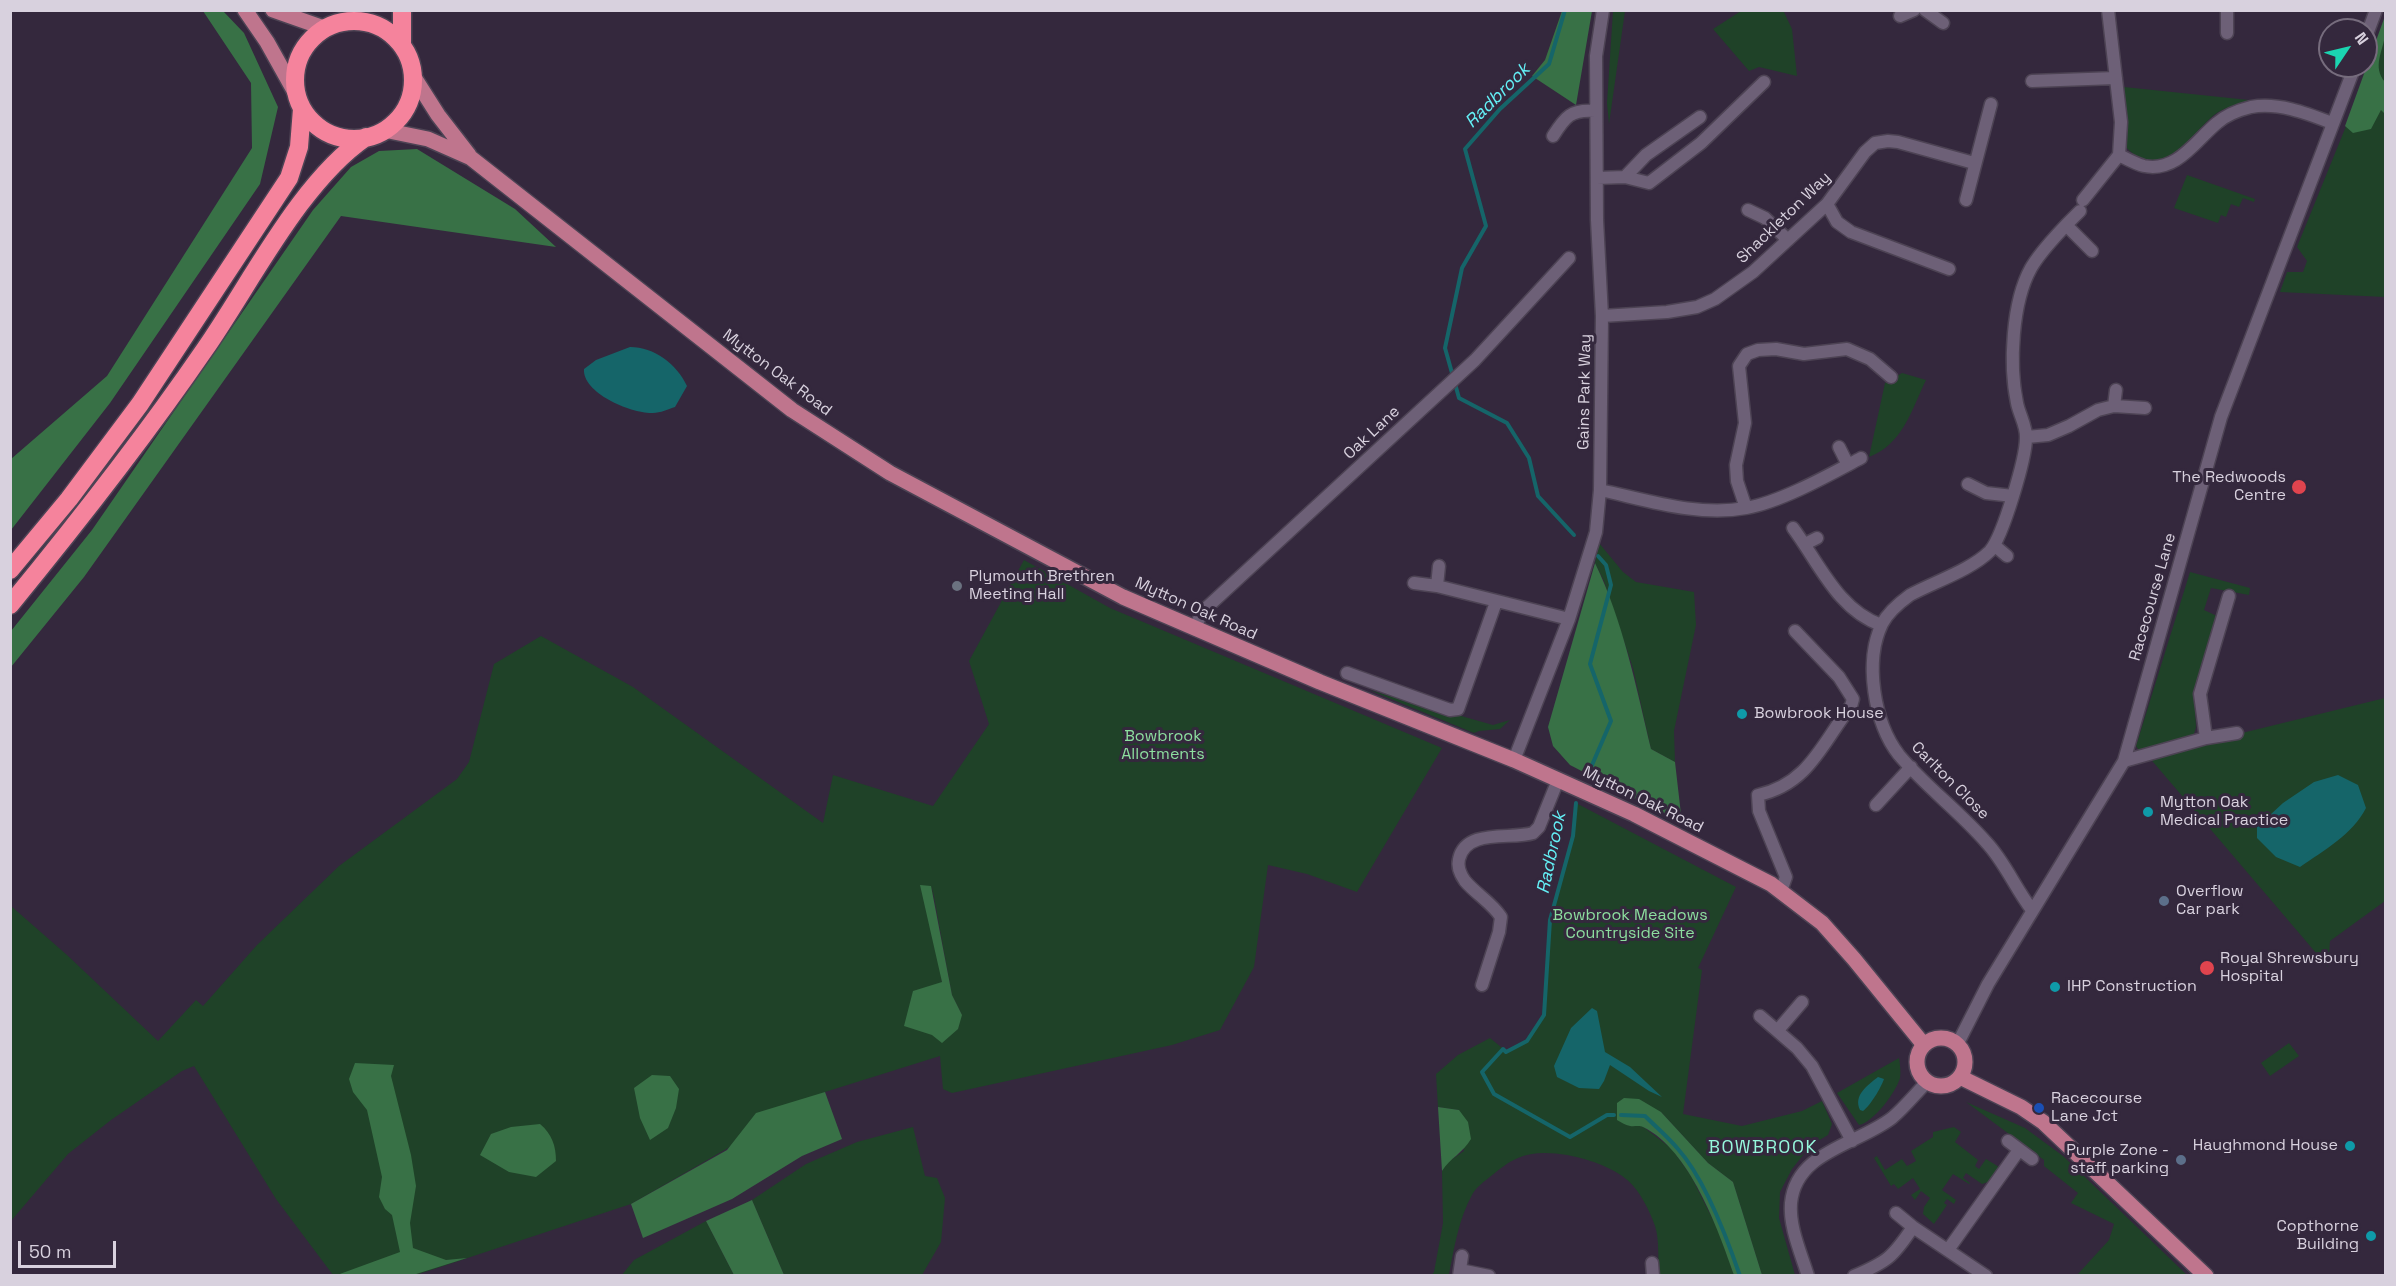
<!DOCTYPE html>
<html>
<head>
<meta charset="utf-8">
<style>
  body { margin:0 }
  #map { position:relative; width:2396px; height:1286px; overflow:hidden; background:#34283d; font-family:"Space Grotesk",sans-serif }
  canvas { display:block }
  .frame { position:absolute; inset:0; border:12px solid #d8d1de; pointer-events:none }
  .north { position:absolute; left:2318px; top:18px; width:60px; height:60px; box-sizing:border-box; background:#34283d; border:2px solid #766c7d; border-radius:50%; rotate:55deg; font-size:16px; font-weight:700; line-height:24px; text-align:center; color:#d8d1de }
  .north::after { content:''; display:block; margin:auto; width:21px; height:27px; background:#1bd5b1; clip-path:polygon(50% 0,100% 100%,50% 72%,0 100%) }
  .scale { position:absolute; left:18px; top:1241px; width:98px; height:27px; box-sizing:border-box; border:3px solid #d8d1de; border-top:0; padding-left:8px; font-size:18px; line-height:21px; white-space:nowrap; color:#d8d1de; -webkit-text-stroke:4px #34283d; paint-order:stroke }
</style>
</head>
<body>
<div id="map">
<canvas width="2396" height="1286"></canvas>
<div class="frame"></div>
<div class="north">N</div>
<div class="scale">50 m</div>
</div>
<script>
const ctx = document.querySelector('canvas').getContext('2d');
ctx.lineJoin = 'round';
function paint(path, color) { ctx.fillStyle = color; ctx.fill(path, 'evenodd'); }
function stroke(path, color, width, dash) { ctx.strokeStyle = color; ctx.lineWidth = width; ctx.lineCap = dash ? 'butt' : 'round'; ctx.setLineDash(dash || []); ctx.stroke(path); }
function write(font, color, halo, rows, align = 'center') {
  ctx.font = font + ' "Space Grotesk",sans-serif'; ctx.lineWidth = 6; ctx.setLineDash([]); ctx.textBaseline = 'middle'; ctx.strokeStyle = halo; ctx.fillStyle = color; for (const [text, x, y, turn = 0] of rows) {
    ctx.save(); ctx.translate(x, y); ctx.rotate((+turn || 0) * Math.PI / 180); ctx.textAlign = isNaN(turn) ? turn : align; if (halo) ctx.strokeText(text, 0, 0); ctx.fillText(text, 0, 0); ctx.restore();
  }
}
const green = new Path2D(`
  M 1613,11 L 1625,11 L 1609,124 L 1607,103 Z
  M 1776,11 L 1784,12 L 1792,29 L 1797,76 L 1759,67 L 1749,71 L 1713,29 L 1741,11 Z
  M 2385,30 L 2385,297 L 2280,292 L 2287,272 L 2303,272 L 2307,261 L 2297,247 Z
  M 2124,87 L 2249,100 C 2238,104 2223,108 2214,115 C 2190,135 2160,185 2126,147 Z
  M 2187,175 L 2255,199 L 2254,202 L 2243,198 L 2239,207 L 2231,204 L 2226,217 L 2221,215 L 2218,223 L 2174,208 Z
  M 1902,373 L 1926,380 C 1911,411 1903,444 1869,457 L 1885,383 Z
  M 1599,543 L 1623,572 L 1636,582 L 1694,592 L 1696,625 L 1674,731 L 1675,762 L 1651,749 L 1633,668 L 1604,581 L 1595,563 Z
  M 1024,560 L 1110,608 L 1442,748 L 1357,892 L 1307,874 L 1268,865 L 1254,967 L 1220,1030 L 1172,1045 L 952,1093 L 943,1089 L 940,1056 L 825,1092 L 631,1204 L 413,1276 L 333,1275 L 276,1199 L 194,1066 L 182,1071 L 111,1120 L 68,1154 L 11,1221 L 11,906 L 67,955 L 158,1041 L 196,1000 L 203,1006 L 257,945 L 339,866 L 457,779 L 469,762 L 494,664 L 541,636 L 633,687 L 823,823 L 833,775 L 933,806 L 989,724 L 969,661 ZM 932,886 L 952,995 L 962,1015 L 935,985 L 942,983 Z
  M 2190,572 L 2250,588 L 2249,595 L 2211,588 L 2204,610 L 2217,616 L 2194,693 L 2196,727 L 2193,737 L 2141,753 L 2136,746 Z
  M 1369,690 L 1493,725 L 1510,720 L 1500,729 L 1479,731 L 1474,733 Z
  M 2385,698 L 2385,901 L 2330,941 L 2328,967 L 2148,756 Z
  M 1576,803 L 1736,887 L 1698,968 L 1702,970 L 1683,1114 L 1742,1126 L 1802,1111 L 1822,1101 L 1832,1124 L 1828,1135 L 1811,1145 L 1792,1169 L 1780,1192 L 1779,1218 L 1795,1275 L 1762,1275 L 1733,1182 L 1708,1163 L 1661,1112 L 1628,1126 L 1642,1126 L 1672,1149 L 1691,1176 L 1719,1232 L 1734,1275 L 1660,1275 C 1657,1260 1660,1241 1655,1226 C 1650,1211 1639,1189 1626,1179 C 1603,1160 1546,1145 1518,1158 C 1508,1162 1500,1169 1491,1176 C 1485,1181 1476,1187 1472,1195 C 1459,1218 1454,1248 1449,1274 L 1448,1275 L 1431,1276 L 1434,1272 L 1443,1223 L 1442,1171 L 1448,1162 L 1464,1151 L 1459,1110 L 1438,1107 L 1436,1074 L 1458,1055 L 1490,1038 L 1506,1051 L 1527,1041 L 1544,1015 L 1550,920 L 1573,836 Z
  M 2289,1043 L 2299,1056 L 2270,1076 L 2261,1063 Z
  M 1899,1058 C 1900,1064 1901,1072 1900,1078 C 1896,1092 1874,1122 1859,1125 L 1837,1093 Z
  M 1966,1102 L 2025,1128 L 2063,1156 L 2187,1275 L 2077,1275 L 2109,1240 L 2114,1224 L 2071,1203 L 2078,1193 L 2044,1166 L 2044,1160 Z
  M 913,1127 L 925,1176 L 937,1178 L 945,1198 L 941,1242 L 922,1275 L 784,1275 L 752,1200 L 806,1164 L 857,1142 Z
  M 1954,1127 L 1961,1132 L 1955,1142 L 1978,1160 L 1975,1166 L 1979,1169 L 1986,1159 L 1999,1167 L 1988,1182 L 1982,1184 L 1966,1173 L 1963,1178 L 1970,1183 L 1969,1184 L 1953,1174 L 1942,1190 L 1956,1200 L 1954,1204 L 1947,1199 L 1944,1203 L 1947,1205 L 1934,1224 L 1923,1214 L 1924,1207 L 1930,1198 L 1921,1191 L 1915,1200 L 1911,1195 L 1920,1189 L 1913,1178 L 1898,1189 L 1894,1184 L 1891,1186 L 1874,1158 L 1877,1156 L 1885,1170 L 1902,1159 L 1907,1166 L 1916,1161 L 1911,1151 L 1933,1137 L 1933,1132 Z
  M 706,1221 L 734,1275 L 621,1276 L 634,1260 Z`);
const forest = new Path2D(`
  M 203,11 L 223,11 L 244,33 L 278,107 L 260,184 L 110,403 L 11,530 L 11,459 L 107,376 L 252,148 L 251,83 Z
  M 1562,11 L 1592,11 L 1576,105 L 1532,76 L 1545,60 Z
  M 2385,16 C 2386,22 2386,29 2385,35 C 2383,51 2372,67 2385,82 L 2385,114 L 2381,110 L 2371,129 L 2353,133 L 2345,126 Z
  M 417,149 L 515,209 L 556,247 L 341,216 L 84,577 L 11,667 L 11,631 L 92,530 L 313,210 L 351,167 L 379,151 Z
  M 1595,563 C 1623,621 1636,686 1651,749 L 1675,762 L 1682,823 L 1570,765 L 1553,746 L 1548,727 Z
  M 920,885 L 931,886 L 952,995 L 962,1015 L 958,1029 L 942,1043 L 932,1035 L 904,1026 L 913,991 L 942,982 Z
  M 355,1063 L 394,1065 L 391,1076 L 411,1155 L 416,1186 L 410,1223 L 413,1248 L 446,1260 L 467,1258 L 413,1275 L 337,1275 L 400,1252 L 392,1215 L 385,1209 L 379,1197 L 382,1177 L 367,1110 L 353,1092 L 349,1079 Z
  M 652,1075 L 670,1076 L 679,1089 L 676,1108 L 668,1128 L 650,1140 L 640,1118 L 634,1088 Z
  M 825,1092 L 842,1139 L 802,1156 L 732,1199 L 643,1238 L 631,1204 L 727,1150 L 756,1113 Z
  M 1624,1098 L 1639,1099 L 1661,1112 L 1708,1163 L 1733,1182 L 1762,1275 L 1734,1275 C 1718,1229 1690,1150 1643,1127 C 1639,1125 1634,1127 1630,1126 C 1625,1125 1621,1122 1617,1120 L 1617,1103 Z
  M 1438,1107 L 1459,1110 L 1468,1122 L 1471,1139 C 1463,1153 1450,1158 1442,1171 Z
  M 540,1124 C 552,1134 556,1146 556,1161 L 536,1177 L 509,1172 L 480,1155 L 491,1134 L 511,1127 Z
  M 752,1200 L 784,1275 L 734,1275 L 706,1221 Z`);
const water = new Path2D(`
  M 630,347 C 654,347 677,364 687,386 L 675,407 C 669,409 660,413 653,413 C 632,414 582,393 584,369 L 596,360 Z
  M 2338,775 L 2358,785 L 2366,808 C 2353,834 2323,851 2300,867 L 2276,857 L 2257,838 L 2257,827 L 2283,803 L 2314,782 Z
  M 1592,1008 L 1597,1011 L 1605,1052 L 1630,1067 L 1662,1097 L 1649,1091 L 1610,1065 L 1604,1081 L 1599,1089 L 1579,1088 L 1557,1077 L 1554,1066 L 1571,1028 Z
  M 1878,1077 L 1884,1079 C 1881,1088 1870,1106 1863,1111 L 1860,1110 C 1853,1095 1868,1085 1878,1077 Z`);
const stream = new Path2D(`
  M 1565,10 L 1549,64 L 1500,109 L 1465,149 L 1486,226 L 1462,268 L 1445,348 L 1459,398 L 1507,423 L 1529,458 L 1538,496 L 1574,535
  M 1589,772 L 1611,721 L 1590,664 L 1611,585 L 1606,565 L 1598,556
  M 1576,803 L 1573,836 L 1550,920 L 1544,1015 L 1527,1041 L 1506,1052 L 1503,1049 L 1482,1072 L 1494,1094 L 1570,1137 L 1607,1115 L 1614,1115
  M 1621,1115 L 1645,1116 C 1656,1127 1668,1137 1678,1149 C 1704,1178 1727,1238 1740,1276`);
const minor = new Path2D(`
  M 1925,10 L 1943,23
  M 2108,10 L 2121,122 L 2119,155 C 2127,159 2136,164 2144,166 C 2177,173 2196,140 2217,123 C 2226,115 2239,110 2251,107 C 2278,102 2306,113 2332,123
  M 2227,10 L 2227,33
  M 1900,16 L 1914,10
  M 2366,37 L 2376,10
  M 2032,81 L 2116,78
  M 1553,136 C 1565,117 1571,109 1595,111
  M 1625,177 L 1646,155 L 1700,117
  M 1597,178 L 1625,177 L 1649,183 L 1701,143 L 1764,82
  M 1966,200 L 1991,104
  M 2083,200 L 2119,155
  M 1827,204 L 1837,222 L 1851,232 L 1949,269
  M 1748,210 L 1765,218 L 1788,240
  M 2066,225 L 2080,211
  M 1602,316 L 1667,312 L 1697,307 L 1715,299 L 1753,272 L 1827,204 L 1865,152 L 1875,143 L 1888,141 L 1898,142 L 1974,163
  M 2114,406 L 2116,390
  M 2027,437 L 2048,435 L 2069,426 L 2098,410 L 2114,406 L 2145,408
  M 1839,447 L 1848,465
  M 1968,484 L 1986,493 L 2013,496
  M 1600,490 C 1647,500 1698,517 1746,508 C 1781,502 1829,475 1861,458
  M 1746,508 L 1737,481 L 1736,465 L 1745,423 L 1739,366 L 1747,354 L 1758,350 L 1776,349 L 1804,354 L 1847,349 L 1870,359 L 1891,377
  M 1793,528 C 1819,563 1838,610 1881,625
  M 1805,544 L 1817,538
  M 1994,545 L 2007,556
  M 1414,583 L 1437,586 L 1569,619
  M 1437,586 L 1439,566
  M 1194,629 L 1203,611 L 1475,360 L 1569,258
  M 1347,673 L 1450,710 L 1458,709 L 1496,602
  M 2206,738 L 2200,694 L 2229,596
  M 1514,760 L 1569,619 L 1596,532 L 1600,490 L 1602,316 L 1597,220 L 1596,56 L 1603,10
  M 2124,761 L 2206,738 L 2237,733
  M 1876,805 L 1911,767
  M 1781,891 L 1786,877 L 1759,811 L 1758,795 C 1809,784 1822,743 1851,706 L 1853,699 L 1839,677 L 1795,631
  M 2032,910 C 2015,888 2005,862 1986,842 C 1959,811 1925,786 1899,755 C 1874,723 1864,661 1882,624 C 1888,612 1899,603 1910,595 C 1934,582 1971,570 1990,551 C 2003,536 2026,458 2026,438 C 2027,427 2019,414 2017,403 C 2009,365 2012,302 2031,268 C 2040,252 2054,238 2066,225 L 2092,251
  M 1482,985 L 1499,932 L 1501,917 C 1492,903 1476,894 1465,881 C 1460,874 1457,867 1459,859 C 1466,828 1511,840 1533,833 L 1539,827 L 1558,780
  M 1760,1016 L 1797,1048 L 1812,1066 L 1852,1141
  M 1778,1030 L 1802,1002
  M 1957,1045 L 1988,984 L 2124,761 L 2221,417 L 2355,66
  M 2008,1141 L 2032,1159
  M 1896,1213 L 1913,1227 L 1986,1276
  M 1948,1250 L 2019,1150
  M 1652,1263 L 1653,1276
  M 1460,1270 L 1489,1276
  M 1459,1276 L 1462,1256
  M 1808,1276 C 1801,1253 1789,1227 1791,1203 C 1796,1151 1857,1145 1892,1118 C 1905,1107 1916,1093 1928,1081
  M 1854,1276 C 1887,1262 1893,1257 1913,1227`);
const major = new Path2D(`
  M 245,10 L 267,42 L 296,94
  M 273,10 L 324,28
  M 412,74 L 438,115 L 469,155
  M 384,130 L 428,139 L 471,158 L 792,410 L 890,473 L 1123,597 L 1320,682 L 1514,760 L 1634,814 L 1771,884 L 1822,923 L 1854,959 L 1924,1045
  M1917 1062a24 24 0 1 1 48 0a24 24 0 1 1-48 0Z
  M 1960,1077 L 2021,1107 L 2043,1122 L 2206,1276`);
const highway = new Path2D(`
  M 402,10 L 402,45
  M295 80a59 59 0 1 1 118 0a59 59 0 1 1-118 0Z
  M 10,570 L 69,499 L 140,404 L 289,178 L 299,147 L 302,109
  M 10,605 C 78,522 144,438 205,349 C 251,283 300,182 366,137`);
const markers = [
  [2299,487,8,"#e0444e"],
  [957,586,6,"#6b7280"],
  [1742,714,6,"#0f9aa8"],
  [2148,812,6,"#0f9aa8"],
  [2164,901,6,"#5c6f8a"],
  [2207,968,8,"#e0444e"],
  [2055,987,6,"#0f9aa8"],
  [2039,1108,6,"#1a4fb4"],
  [2350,1146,6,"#0f9aa8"],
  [2181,1160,6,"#5c6f8a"],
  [2371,1236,6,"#0f9aa8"]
];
const streetNames = [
  ["Shackleton Way",1784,218,-44],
  ["Mytton Oak Road",777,373,37],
  ["Gains Park Way",1585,392,-89],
  ["Oak Lane",1372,433,-43],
  ["Racecourse Lane",2153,597,-74],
  ["Mytton Oak Road",1196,609,24],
  ["Carlton Close",1950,781,45],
  ["Mytton Oak Road",1643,800,26]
];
const poiNames = [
  ["The Redwoods",2286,478,"right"],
  ["Centre",2286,496,"right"],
  ["Plymouth Brethren",969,577],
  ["Meeting Hall",969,595],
  ["Bowbrook House",1754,714],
  ["Mytton Oak",2160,803],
  ["Medical Practice",2160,821],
  ["Overflow",2176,892],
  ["Car park",2176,910],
  ["Royal Shrewsbury",2220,959],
  ["Hospital",2220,977],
  ["IHP Construction",2067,987],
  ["Racecourse",2051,1099],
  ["Lane Jct",2051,1117],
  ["Haughmond House",2338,1146,"right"],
  ["Purple Zone -",2169,1151,"right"],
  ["staff parking",2169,1169,"right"],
  ["Copthorne",2359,1227,"right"],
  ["Building",2359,1245,"right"]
];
const parkNames = [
  ["Bowbrook",1163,737],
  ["Allotments",1163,755],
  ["Bowbrook Meadows",1630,916],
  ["Countryside Site",1630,934]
];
const waterNames = [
  ["Radbrook",1498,96,-45],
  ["Radbrook",1552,853,-78]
];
const neighbourhoodNames = [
  ["BOWBROOK",1763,1148]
];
paint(green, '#1f4228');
paint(forest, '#387146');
paint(water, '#156569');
stroke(stream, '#156569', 4);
stroke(minor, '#4d4354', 15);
stroke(major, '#4d4354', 18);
stroke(highway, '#4d4354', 21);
stroke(minor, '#6d6077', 12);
stroke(major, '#bf758d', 15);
stroke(highway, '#f5839c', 18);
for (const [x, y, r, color] of markers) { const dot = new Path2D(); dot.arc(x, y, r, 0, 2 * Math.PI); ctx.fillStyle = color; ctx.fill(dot); stroke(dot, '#34283d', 2); }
write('16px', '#d8d1de', '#34283d', streetNames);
write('16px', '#d8d1de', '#34283d', poiNames, 'left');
write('16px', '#8ddf9f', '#34283d', parkNames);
write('italic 18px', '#64f1f7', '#34283d', waterNames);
ctx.letterSpacing = '1.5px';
write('18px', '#96f7dc', '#34283d', neighbourhoodNames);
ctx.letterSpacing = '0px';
</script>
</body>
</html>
